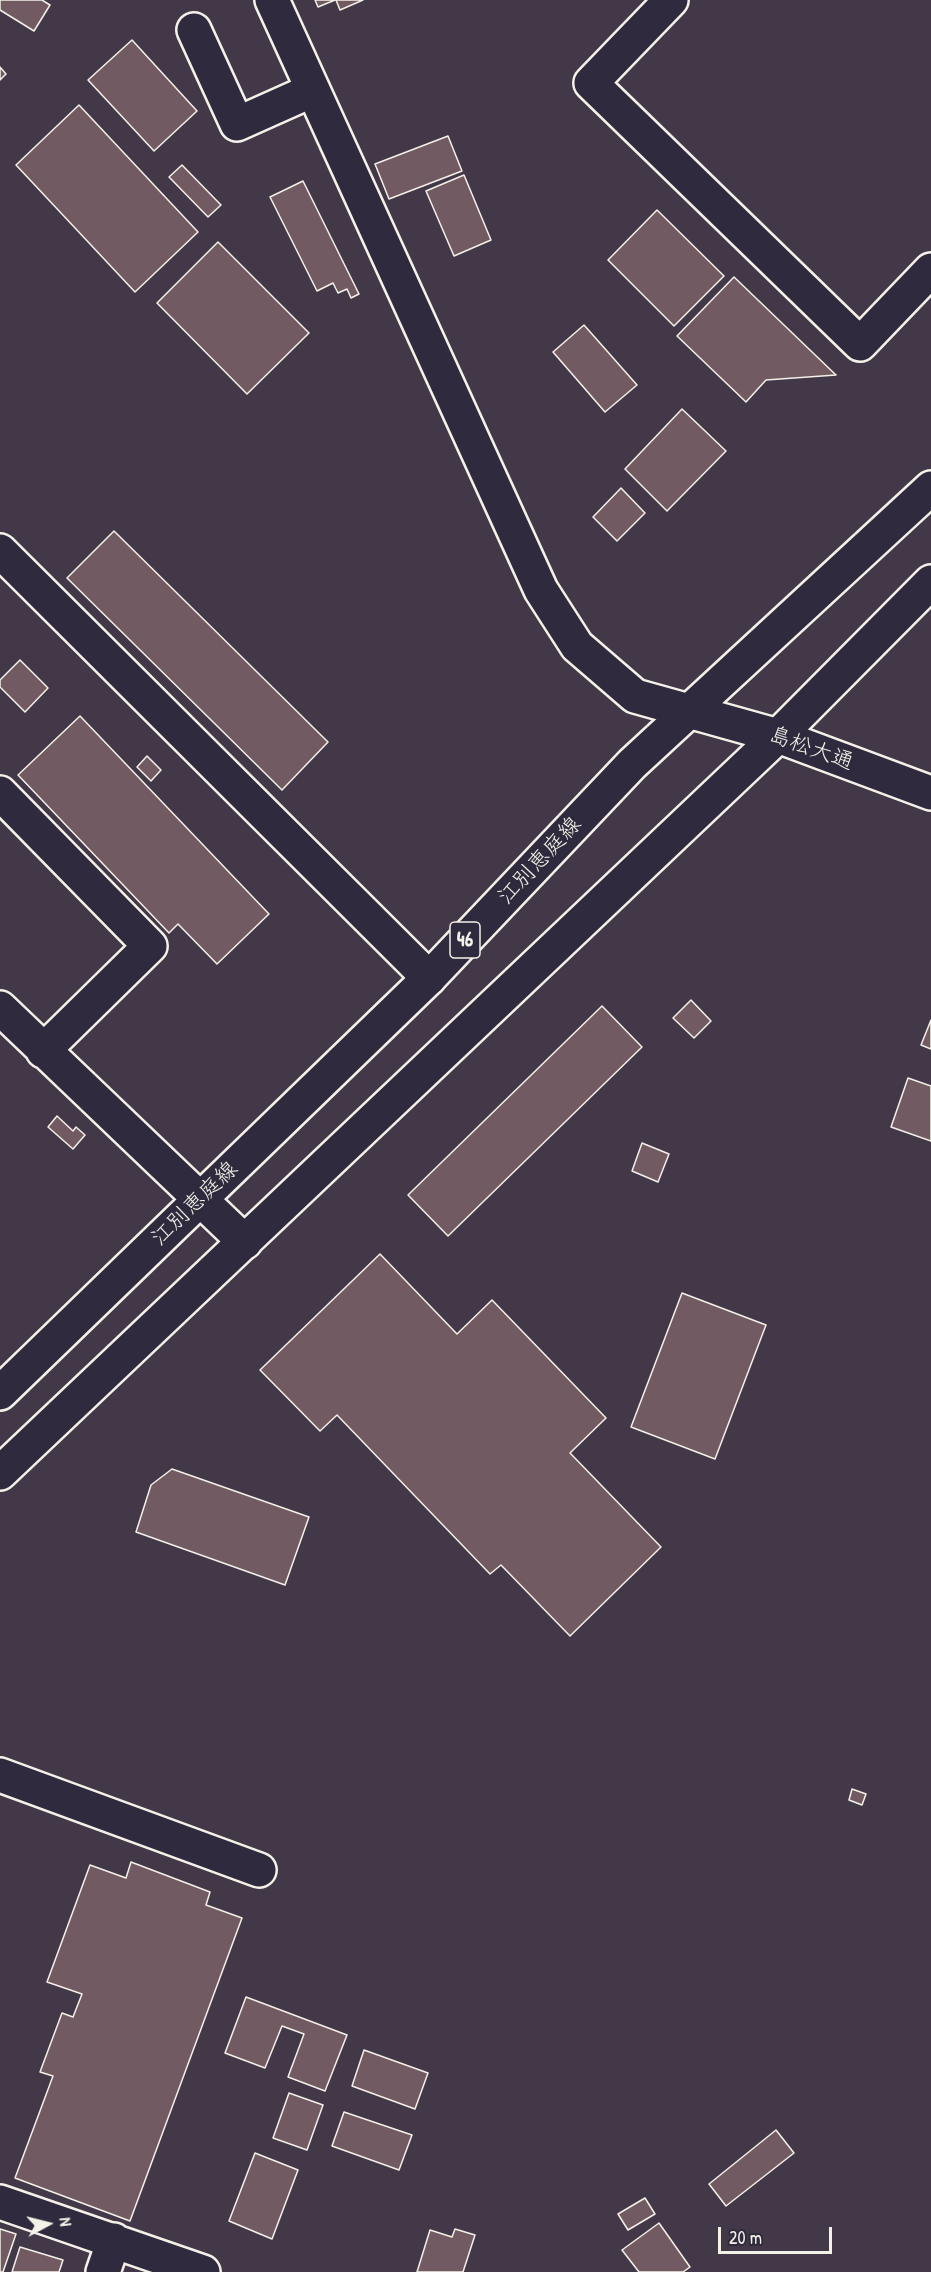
<!DOCTYPE html>
<html>
<head>
<meta charset="utf-8">
<style>
  body { margin:0 }
  #map { position:relative; width:931px; height:2272px; overflow:hidden; background:#433848; font-family:"Patrick Hand",sans-serif }
  canvas { display:block }
  .north { position:absolute; left:18px; top:2194px; width:60px; height:60px; -webkit-text-stroke:4px #2f2a3d; paint-order:stroke; rotate:83deg; font-size:16px; font-weight:700; line-height:24px; text-align:center; color:#f4f1e8 }
  .north::after { content:''; display:block; margin:auto; width:21px; height:27px; background:#f4f1e8; clip-path:polygon(50% 0,100% 100%,50% 72%,0 100%) }
  .scale { position:absolute; left:718px; top:2227px; width:114px; height:27px; box-sizing:border-box; border:3px solid #f4f1e8; border-top:0; padding-left:8px; font-size:18px; line-height:21px; white-space:nowrap; color:#f4f1e8; -webkit-text-stroke:4px #2f2a3d; paint-order:stroke }
</style>
</head>
<body>
<div id="map">
<canvas width="931" height="2272"></canvas>
<div class="north">N</div>
<div class="scale">20 m</div>
</div>
<script>
const ctx = document.querySelector('canvas').getContext('2d');
ctx.lineJoin = 'round';
function paint(path, color) { ctx.fillStyle = color; ctx.fill(path, 'evenodd'); }
function stroke(path, color, width, dash) { ctx.strokeStyle = color; ctx.lineWidth = width; ctx.lineCap = dash ? 'butt' : 'round'; ctx.setLineDash(dash || []); ctx.stroke(path); }
function write(font, color, halo, rows, align = 'center') {
  ctx.font = font + ' "Patrick Hand","Klee One",sans-serif'; ctx.lineWidth = 4.5; ctx.setLineDash([]); ctx.textBaseline = 'middle'; ctx.strokeStyle = halo; ctx.fillStyle = color; for (const [text, x, y, turn = 0] of rows) {
    ctx.save(); ctx.translate(x, y); ctx.rotate((+turn || 0) * Math.PI / 180); ctx.textAlign = isNaN(turn) ? turn : align; if (halo) ctx.strokeText(text, 0, 0); ctx.fillText(text, 0, 0); ctx.restore();
  }
}
const building = new Path2D(`
  M 0,0 L 42,0 L 50,5 L 34,31 L 0,10 Z
  M 315,0 L 335,0 L 318,7 Z
  M 336,0 L 363,0 L 340,10 Z
  M 132,40 L 197,111 L 154,151 L 88,80 Z
  M 0,67 L 6,74 L 0,80 Z
  M 79,105 L 198,232 L 135,292 L 16,165 Z
  M 448,136 L 462,171 L 389,199 L 375,164 Z
  M 182,165 L 221,205 L 208,217 L 169,177 Z
  M 464,175 L 491,240 L 454,256 L 426,191 Z
  M 303,181 L 359,294 L 351,298 L 347,289 L 338,293 L 333,283 L 317,291 L 270,197 Z
  M 657,210 L 724,276 L 674,326 L 608,260 Z
  M 218,242 L 309,333 L 247,394 L 157,303 Z
  M 734,277 L 836,375 L 766,380 L 746,402 L 677,336 Z
  M 584,325 L 637,385 L 605,412 L 553,352 Z
  M 682,409 L 726,451 L 667,511 L 625,469 Z
  M 621,488 L 645,513 L 617,541 L 593,517 Z
  M 114,531 L 328,742 L 282,790 L 67,578 Z
  M 20,660 L 48,688 L 25,712 L 0,687 L 0,680 Z
  M 80,716 L 269,914 L 217,964 L 178,924 L 169,933 L 18,775 Z
  M 147,756 L 161,770 L 151,781 L 137,767 Z
  M 691,1000 L 711,1021 L 694,1038 L 673,1018 Z
  M 602,1006 L 642,1047 L 448,1236 L 408,1195 Z
  M 931,1020 L 931,1049 L 921,1045 Z
  M 908,1078 L 931,1086 L 931,1141 L 891,1127 Z
  M 57,1116 L 73,1131 L 76,1127 L 85,1135 L 73,1149 L 48,1127 Z
  M 642,1143 L 669,1154 L 658,1182 L 632,1171 Z
  M 380,1254 L 457,1334 L 492,1300 L 606,1418 L 570,1453 L 661,1547 L 570,1636 L 501,1565 L 490,1574 L 337,1415 L 320,1431 L 260,1370 Z
  M 682,1293 L 766,1325 L 715,1459 L 631,1427 Z
  M 172,1469 L 309,1517 L 285,1585 L 136,1532 L 151,1485 Z
  M 852,1789 L 866,1794 L 862,1805 L 849,1800 Z
  M 131,1862 L 210,1892 L 206,1905 L 242,1918 L 130,2221 L 15,2178 L 53,2076 L 40,2072 L 62,2013 L 73,2017 L 82,1994 L 47,1982 L 90,1865 L 126,1878 Z
  M 246,1997 L 347,2035 L 325,2091 L 288,2077 L 304,2034 L 282,2026 L 265,2068 L 225,2053 Z
  M 364,2050 L 428,2073 L 415,2109 L 352,2086 Z
  M 289,2093 L 323,2105 L 307,2150 L 273,2138 Z
  M 344,2112 L 412,2135 L 399,2170 L 332,2146 Z
  M 776,2130 L 794,2153 L 726,2206 L 709,2184 Z
  M 255,2153 L 298,2170 L 272,2239 L 229,2221 Z
  M 645,2198 L 655,2214 L 628,2230 L 618,2214 Z
  M 659,2223 L 690,2267 L 683,2272 L 639,2272 L 622,2250 Z
  M 0,2229 L 16,2234 L 3,2272 L 0,2272 Z
  M 455,2229 L 475,2235 L 463,2272 L 417,2272 L 430,2230 L 452,2237 Z
  M 20,2247 L 63,2260 L 59,2272 L 12,2272 Z`);
const minor = new Path2D(`
  M 272,0 L 541,590 L 577,646 L 635,696 L 778,736 L 931,793
  M 671,0 L 591,83 L 860,344 L 931,270
  M 194,30 L 237,124 L 313,90
  M 0,551 L 429,978
  M 0,793 L 150,946 L 43,1051
  M 0,1008 L 245,1242
  M 0,1775 L 259,1870
  M 0,2202 L 203,2272
  M 103,2272 L 114,2240`);
const major = new Path2D(`
  M 0,1393 L 429,978 L 632,764 L 931,488
  M 0,1473 L 778,736 L 931,582`);
const shields = [
  [465,940,30]
];
const shieldNames = [
  ["46",465,940]
];
const streetNames = [
  ["島松大通",811,749,20],
  ["江別恵庭線",540,861,-47],
  ["江別恵庭線",195,1204,-44]
];
paint(building, '#725a62');
stroke(building, '#f4f1e8', 1.5);
stroke(minor, '#f4f1e8', 38);
stroke(major, '#f4f1e8', 38);
stroke(minor, '#2f2a3d', 33);
stroke(major, '#2f2a3d', 33);
for (const [x, y, w] of shields) { const box = new Path2D(); box.roundRect(x - w / 2, y - 18, w, 36, 4.5); ctx.fillStyle = '#2f2a3d'; ctx.fill(box); stroke(box, '#f4f1e8', 1.5); }
write('bold 21px', '#f4f1e8', null, shieldNames);
write('22px', '#f4f1e8', '#2f2a3d', streetNames);
</script>
</body>
</html>
